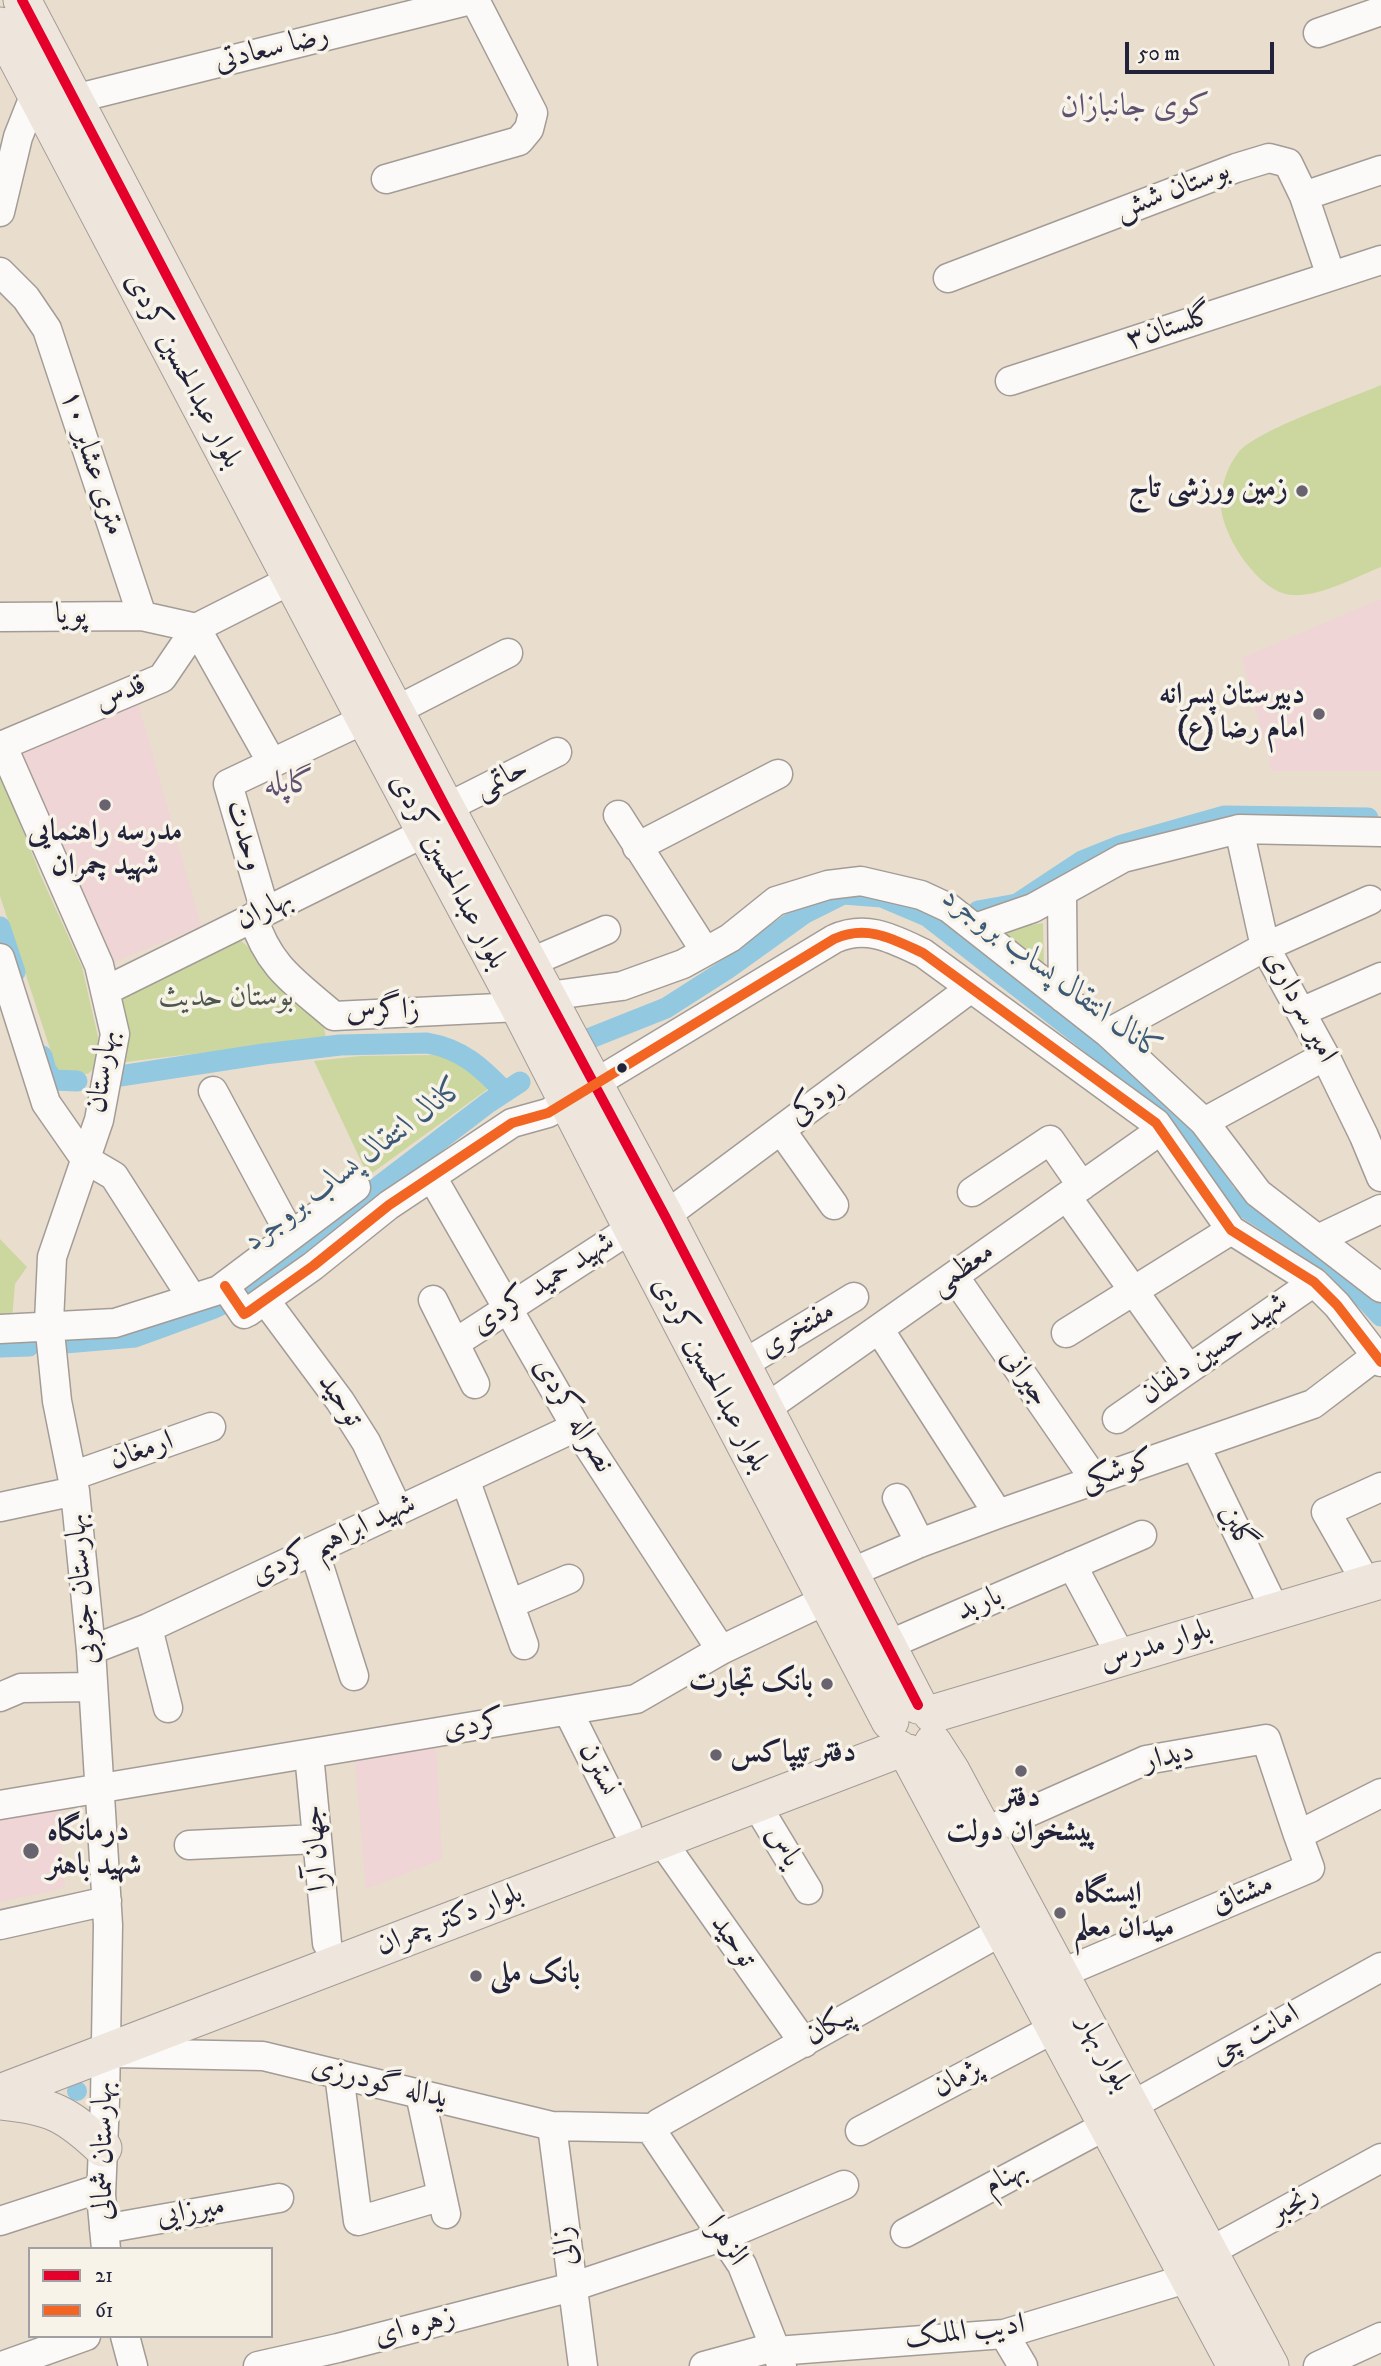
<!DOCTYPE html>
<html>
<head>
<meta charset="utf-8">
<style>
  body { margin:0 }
  #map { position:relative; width:1381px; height:2366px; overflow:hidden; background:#e9ddce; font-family:"IM FELL DW Pica",serif }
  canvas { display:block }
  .legend { position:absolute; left:28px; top:2247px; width:245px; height:91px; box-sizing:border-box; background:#f7f3e8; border:2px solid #a29fa3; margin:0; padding:9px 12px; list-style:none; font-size:21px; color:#22223b }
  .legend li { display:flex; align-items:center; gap:14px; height:35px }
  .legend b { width:35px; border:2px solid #a29fa3 }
  .scale { position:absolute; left:1125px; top:42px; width:149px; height:32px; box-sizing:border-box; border:4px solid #22223b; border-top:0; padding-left:9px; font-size:21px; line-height:24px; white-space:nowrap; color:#22223b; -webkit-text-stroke:5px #f7f3e8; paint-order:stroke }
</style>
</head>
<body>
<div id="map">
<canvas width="1381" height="2366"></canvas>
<ul class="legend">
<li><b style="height:9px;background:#e4002b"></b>21</li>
<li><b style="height:9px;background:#f26522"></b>61</li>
</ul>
<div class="scale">50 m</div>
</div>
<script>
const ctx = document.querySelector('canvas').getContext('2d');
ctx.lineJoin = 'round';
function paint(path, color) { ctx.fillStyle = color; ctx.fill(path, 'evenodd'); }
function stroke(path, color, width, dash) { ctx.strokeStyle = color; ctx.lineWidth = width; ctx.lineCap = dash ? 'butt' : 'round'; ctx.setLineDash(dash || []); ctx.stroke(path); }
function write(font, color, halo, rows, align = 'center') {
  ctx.font = font + ' "IM FELL DW Pica",Amiri,serif'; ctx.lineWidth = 7; ctx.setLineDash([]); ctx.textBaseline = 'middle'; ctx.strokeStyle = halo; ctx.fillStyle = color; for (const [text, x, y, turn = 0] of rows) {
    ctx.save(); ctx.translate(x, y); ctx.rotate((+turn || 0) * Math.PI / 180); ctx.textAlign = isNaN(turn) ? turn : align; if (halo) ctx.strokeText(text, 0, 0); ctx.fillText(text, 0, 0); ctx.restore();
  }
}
const built = new Path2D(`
  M 1381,599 L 1381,771 L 1272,771 L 1242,658 Z
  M 137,699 L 201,926 L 110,964 L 20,747 Z
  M 436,1742 L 442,1859 L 366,1889 L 354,1753 Z
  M 58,1804 L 65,1888 L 0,1902 L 0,1814 Z`);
const green = new Path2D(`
  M 1381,385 L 1381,567 C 1353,578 1321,597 1291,595 C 1258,592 1220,533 1221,503 C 1221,486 1227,467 1238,453 C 1254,431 1351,398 1381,385 Z
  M 0,771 L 40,874 L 82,967 L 98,1037 L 98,1064 L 88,1074 L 58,1073 L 0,896 Z
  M 1043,923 L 1044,966 L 996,931 Z
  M 237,937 L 321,1012 L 326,1038 L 125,1062 L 118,996 Z
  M 438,1055 L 465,1063 L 492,1086 L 368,1176 L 314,1061 L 361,1056 Z
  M 0,1239 L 27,1267 L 15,1284 L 12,1319 L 0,1320 Z`);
const water = new Path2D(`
  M67 2091a10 10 0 1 1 20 0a10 10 0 1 1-20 0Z`);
const canal = new Path2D(`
  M 978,911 L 1017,904 L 1082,861 L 1122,845 L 1224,816 L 1368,818
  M 0,927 L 15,972
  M 588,1039 L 666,1008 L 727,969 L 805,913 L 843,894 L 882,897 L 927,916 L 1157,1095 L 1227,1196 L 1332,1263 L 1381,1316
  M 42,1056 L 46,1070 L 53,1080 L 77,1081
  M 120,1076 L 264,1054 L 340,1045 L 427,1043 C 462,1049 481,1067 505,1092
  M 244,1289 L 488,1103 L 520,1082
  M 65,1343 L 135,1337 L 212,1309 L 225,1303
  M 0,1347 L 29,1346`);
const minor = new Path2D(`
  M 1318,33 L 1381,11
  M 74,99 L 471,0
  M 386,179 L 519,141 L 529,129 L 533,113 L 475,0
  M 1304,196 L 1331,276
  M 0,212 L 18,137 L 35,94
  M 0,272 L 26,298 L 47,329 L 142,616 L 196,628 L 272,763
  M 948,278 L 1236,168 L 1269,158 L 1288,163 L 1304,196 L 1381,170
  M 1010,381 L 1381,260
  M 0,617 L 142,616
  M 397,710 L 508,653
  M 0,745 L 3,747 L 99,965 L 115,1034 L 99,1120 L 52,1257 L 49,1322 L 57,1401 L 75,1491 L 91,1650 L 108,1925 L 105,2100 L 101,2195 L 106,2249
  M 1,746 L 162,678 L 196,628 L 293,579
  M 446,808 L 557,752
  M 618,815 L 705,951
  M 1239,829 L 1265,947 L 1325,1056 L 1364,1136 L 1381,1177
  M 637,847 L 778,774
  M 1062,892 L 1063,998
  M 265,911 L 228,784 L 365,719
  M 253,917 C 269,968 296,983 334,1016 L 519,1007
  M 975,928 L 1033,908 L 1123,858 L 1239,829 L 1381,832
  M 0,958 L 46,1103 L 85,1159 L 114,1176 L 192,1298
  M 529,963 L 606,930
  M 105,991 L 426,832
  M 548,996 L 622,986 L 683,964 L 730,938 L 776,901 L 828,885 L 861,881 L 921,895 L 949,908 L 1108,1033 L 1204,1122 L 1258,1193 L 1381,1288
  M 1301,1012 L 1381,977
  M 1108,1033 L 1265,947 L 1370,900
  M 594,1084 L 834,939 C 867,924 893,939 923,953 L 1156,1123 L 1231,1230 L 1314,1282 L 1337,1305 L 1381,1362
  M 213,1091 L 291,1236
  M 1204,1122 L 1325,1056
  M 781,1130 L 834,1205
  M 432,1177 L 576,1427 L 721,1650
  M 972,1192 L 1050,1140 L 1082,1186
  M 1067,1197 L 1189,1369
  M 665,1216 L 971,988
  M 1318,1239 L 1381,1209
  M 954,1276 L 1095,1480
  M 225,1286 L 244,1314 L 248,1312 L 313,1266 L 389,1205 L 512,1123 L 548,1113 L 568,1101
  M 265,1300 L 340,1401 L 366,1442 L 398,1510
  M 433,1300 L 475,1384
  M 0,1329 L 115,1323 L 219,1290 L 356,1187
  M 879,1329 L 998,1514
  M 1066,1333 L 1231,1230
  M 455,1343 L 632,1228
  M 742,1365 L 854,1297
  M 765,1409 L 1161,1130
  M 1117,1419 L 1314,1282
  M 1195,1445 L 1276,1612
  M 72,1476 L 211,1427
  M 465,1479 L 524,1645
  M 897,1498 L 920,1543
  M 0,1507 L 75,1491
  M 314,1550 L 354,1676
  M 1072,1565 L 1122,1658
  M 850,1573 L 920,1543 L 998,1514 L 1313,1404 L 1376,1356
  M 1367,1584 L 1326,1512 L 1381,1487
  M 510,1604 L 569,1579
  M 148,1628 L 168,1708
  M 888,1645 L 1142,1535
  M 91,1650 L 148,1628 L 576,1427
  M 0,1697 L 21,1688 L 93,1687
  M 568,1711 L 627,1829
  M 309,1754 L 327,1943
  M 756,1804 L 808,1890
  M 0,1805 L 636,1699 L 721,1650 L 826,1600
  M 984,1832 L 1146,1760 L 1266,1739 L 1298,1835
  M 661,1840 L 804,2043
  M 189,1845 L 317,1839
  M 0,1925 L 107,1901
  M 1060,1974 L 1310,1868 L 1298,1835 L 1381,1793
  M 116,2053 L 263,2056 L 552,2126 L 650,2128 L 742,2265 L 782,2366
  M 339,2074 L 358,2221 L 442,2196
  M 420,2094 L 446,2214
  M 1131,2106 L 1381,1967
  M 659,2123 L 1002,1931
  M 552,2126 L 583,2366
  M 860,2131 L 1055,2028
  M 0,2221 L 101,2188
  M 104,2229 L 279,2198
  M 905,2233 L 1107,2125
  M 1209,2252 L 1381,2158
  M 1004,2334 L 1023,2366
  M 125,2336 L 133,2366
  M 776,2351 L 1004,2334 L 1189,2278
  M 2,2366 L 86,2336
  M 258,2366 L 338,2348 L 572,2287 L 724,2236 L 844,2185
  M 704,2366 L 774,2347
  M 1318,2366 L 1381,2337`);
const major = new Path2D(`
  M 22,0 L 446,808 L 665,1216 L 918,1705
  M 0,26 L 365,719 L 519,1007 L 632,1228 L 890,1721
  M 932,1714 L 1381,1580
  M 933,1743 L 951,1771 L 1270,2366
  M 908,1753 L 1236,2366
  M 0,2093 L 899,1749
  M 0,2101 C 51,2106 66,2113 103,2148`);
const bus1 = new Path2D(`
  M 22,0 L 446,808 L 665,1216 L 918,1705`);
const bus2 = new Path2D(`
  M 225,1286 L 244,1314 L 248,1312 L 313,1266 L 389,1205 L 512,1123 L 548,1113 L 834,939 C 867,924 893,939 923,953 L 1156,1123 L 1231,1230 L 1314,1282 L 1337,1305 L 1381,1362`);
const markers = [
  [1302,491,7,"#68636e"],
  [1319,714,7,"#68636e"],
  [105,805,7,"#68636e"],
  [622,1068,6,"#22223b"],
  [827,1684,7,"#68636e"],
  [716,1755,7,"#68636e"],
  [1021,1771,7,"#68636e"],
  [31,1851,9,"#68636e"],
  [1060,1913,7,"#68636e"],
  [476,1976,7,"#68636e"]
];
const streetNames = [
  ["رضا سعادتی",272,50,-14],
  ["بوستان شش",1173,192,-21],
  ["گلستان۳",1170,329,-18],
  ["بلوار عبدالحسین کردی",182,371,62],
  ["۱۰ متری عشایر",91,463,72],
  ["پویا",71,616,-1],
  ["قدس",121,695,-23],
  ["حاتمی",502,780,-27],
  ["وحدت",243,836,74],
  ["بلوار عبدالحسین کردی",447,872,62],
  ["بهاران",265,911,-26],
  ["امیر سرداری",1299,1007,62],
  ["زاگرس",383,1012,-1],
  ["بهارستان",104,1072,-82],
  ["رودکی",818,1102,-37],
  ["معظمی",963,1270,-35],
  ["شهید حمید کردی",544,1285,-33],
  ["مفتخری",798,1331,-31],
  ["شهید حسین دلفان",1215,1350,-35],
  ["بلوار عبدالحسین کردی",709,1375,62],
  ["جیرانی",1024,1378,55],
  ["توحید",339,1401,56],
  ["نصراله کردی",572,1416,59],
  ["ارمغان",142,1452,-19],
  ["کوشکی",1118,1472,-19],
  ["گلبن",1236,1528,64],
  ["شهید ابراهیم کردی",334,1541,-25],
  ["بهارستان جنوبی",84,1589,-95],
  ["باربد",980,1605,-23],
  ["بلوار مدرس",1156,1647,-17],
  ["کردی",474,1727,-9],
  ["دیدار",1169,1758,-13],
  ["نسترن",597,1770,63],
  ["یاس",782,1847,59],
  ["جهان آرا",318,1848,-95],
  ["مشتاق",1243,1896,-23],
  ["بلوار دکتر چمران",450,1921,-21],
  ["توحید",732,1942,55],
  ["پیکان",831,2027,-30],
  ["امانت چی",1256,2036,-29],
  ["بلوار بهار",1103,2054,62],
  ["پژمان",958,2080,-28],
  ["یداله گودرزی",379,2084,14],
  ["بهارستان شمالی",105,2151,-90],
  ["بهنام",1006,2179,-28],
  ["رنجبر",1295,2205,-29],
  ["میرزایی",191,2213,-10],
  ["الزهرا",725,2242,58],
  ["زالی",567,2246,-97],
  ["زهره ای",415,2328,-15],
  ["ادیب الملک",965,2333,-7]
];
const poiNames = [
  ["زمین ورزشی تاج",1288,491,"right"],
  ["دبیرستان پسرانه",1305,697,"right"],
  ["امام رضا (ع)",1305,731,"right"],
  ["مدرسه راهنمایی",105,834,"center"],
  ["شهید چمران",105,868,"center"],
  ["بانک تجارت",813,1684,"right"],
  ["دفتر تیپاکس",730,1755],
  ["دفتر",1021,1800,"center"],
  ["پیشخوان دولت",1021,1834,"center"],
  ["درمانگاه",47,1834],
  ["شهید باهنر",47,1868],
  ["ایستگاه",1074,1896],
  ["میدان معلم",1074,1930],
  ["بانک ملی",490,1976]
];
const parkNames = [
  ["بوستان حدیث",226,999]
];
const neighbourhoodNames = [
  ["کوی جانبازان",1135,108],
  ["گاپله",289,785]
];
const waterNames = [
  ["کانال انتقال پساب بروجرد",1052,976,37],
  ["کانال انتقال پساب بروجرد",356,1165,-37]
];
paint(built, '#efd5d6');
paint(green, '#ccd79f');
paint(water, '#92c8e0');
stroke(canal, '#92c8e0', 21);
stroke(minor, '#a39c96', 31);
stroke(major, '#a39c96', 39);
stroke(minor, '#fcfaf8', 28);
stroke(major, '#eee5dc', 37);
stroke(bus1, '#e4002b', 10);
stroke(bus2, '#f26522', 10);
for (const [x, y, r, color] of markers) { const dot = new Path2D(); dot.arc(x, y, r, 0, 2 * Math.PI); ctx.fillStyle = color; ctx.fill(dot); stroke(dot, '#f7f3e8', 2.5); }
write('30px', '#22223b', '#f7f3e8', streetNames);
write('bold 30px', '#22223b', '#f7f3e8', poiNames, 'left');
write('30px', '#4e574d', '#f7f3e8', parkNames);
write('32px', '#605171', '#f7f3e8', neighbourhoodNames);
write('italic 32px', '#3c5977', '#f7f3e8', waterNames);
</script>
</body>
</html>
